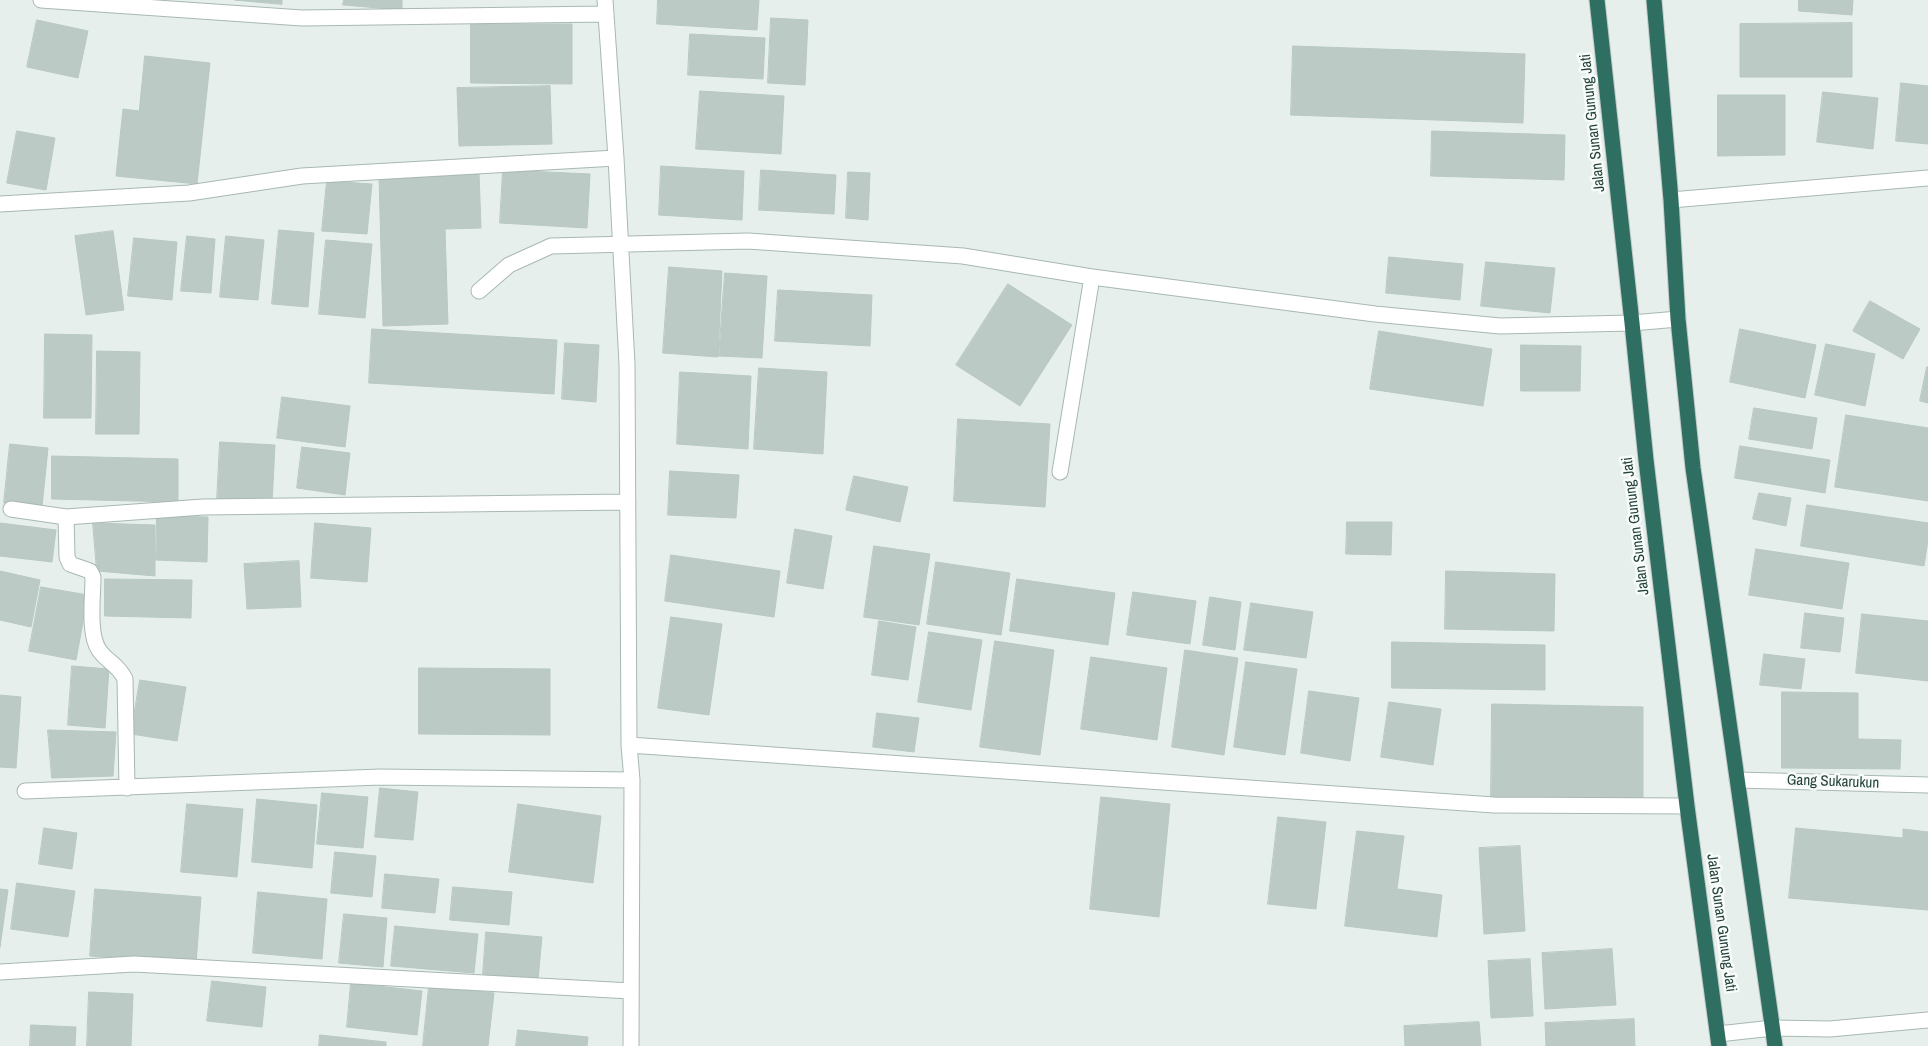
<!DOCTYPE html>
<html>
<head>
<meta charset="utf-8">
<style>
  body { margin:0 }
  canvas { display:block; background:#e6efeb }
</style>
</head>
<body>
<canvas width="1928" height="1046"></canvas>
<script>
const ctx = document.querySelector('canvas').getContext('2d');
ctx.lineJoin = 'round';
function paint(path, color) { ctx.fillStyle = color; ctx.fill(path, 'evenodd'); }
function stroke(path, color, width, dash) { ctx.strokeStyle = color; ctx.lineWidth = width; ctx.lineCap = dash ? 'butt' : 'round'; ctx.setLineDash(dash || []); ctx.stroke(path); }
function write(font, color, halo, rows, align = 'center') {
  ctx.font = font + ' "Archivo Narrow",sans-serif'; ctx.lineWidth = 5; ctx.setLineDash([]); ctx.textBaseline = 'middle'; ctx.strokeStyle = halo; ctx.fillStyle = color; for (const [text, x, y, turn = 0] of rows) {
    ctx.save(); ctx.translate(x, y); ctx.rotate((+turn || 0) * Math.PI / 180); ctx.textAlign = isNaN(turn) ? turn : align; if (halo) ctx.strokeText(text, 0, 0); ctx.fillText(text, 0, 0); ctx.restore();
  }
}
const building = new Path2D(`
  M 235,0 L 282,0 L 282,4 Z
  M 344,0 L 402,0 L 402,10 L 343,5 Z
  M 658,0 L 759,0 L 757,30 L 657,24 Z
  M 1799,0 L 1853,0 L 1852,15 L 1799,11 Z
  M 771,18 L 808,20 L 805,85 L 768,83 Z
  M 37,20 L 88,31 L 78,78 L 27,67 Z
  M 1852,23 L 1852,77 L 1740,77 L 1740,24 Z
  M 471,24 L 572,24 L 572,84 L 471,83 Z
  M 690,34 L 765,38 L 763,79 L 688,75 Z
  M 1293,46 L 1525,54 L 1523,123 L 1291,115 Z
  M 145,56 L 210,63 L 197,184 L 116,176 L 123,109 L 139,111 Z
  M 1901,83 L 1928,86 L 1928,144 L 1896,141 Z
  M 550,86 L 552,144 L 459,146 L 457,88 Z
  M 700,91 L 784,96 L 781,154 L 696,149 Z
  M 1823,92 L 1878,98 L 1873,149 L 1817,142 Z
  M 1718,95 L 1785,95 L 1785,155 L 1718,156 Z
  M 17,131 L 55,138 L 46,190 L 7,183 Z
  M 1432,131 L 1565,135 L 1564,180 L 1431,176 Z
  M 661,166 L 744,171 L 742,220 L 659,215 Z
  M 503,170 L 590,174 L 587,228 L 500,223 Z
  M 761,170 L 836,175 L 834,214 L 759,210 Z
  M 848,172 L 870,173 L 868,220 L 846,218 Z
  M 479,173 L 481,228 L 445,229 L 448,324 L 383,326 L 379,176 Z
  M 327,181 L 372,184 L 367,234 L 322,231 Z
  M 279,230 L 314,233 L 308,307 L 272,304 Z
  M 113,231 L 124,310 L 86,315 L 75,236 Z
  M 187,236 L 215,239 L 211,293 L 181,291 Z
  M 226,236 L 264,240 L 258,300 L 220,297 Z
  M 134,238 L 177,242 L 172,300 L 128,296 Z
  M 326,240 L 372,244 L 365,318 L 319,314 Z
  M 1389,257 L 1463,264 L 1460,300 L 1386,293 Z
  M 1486,262 L 1555,268 L 1550,313 L 1481,306 Z
  M 669,267 L 722,271 L 718,357 L 663,353 Z
  M 725,273 L 767,276 L 762,358 L 719,356 Z
  M 1008,284 L 1072,325 L 1020,406 L 956,365 Z
  M 778,290 L 872,295 L 870,346 L 775,341 Z
  M 1870,301 L 1920,329 L 1903,359 L 1853,331 Z
  M 372,329 L 557,340 L 554,394 L 369,383 Z
  M 1740,329 L 1816,345 L 1805,398 L 1730,382 Z
  M 1379,331 L 1492,349 L 1483,406 L 1370,389 Z
  M 45,334 L 92,335 L 91,418 L 44,418 Z
  M 565,343 L 599,345 L 596,402 L 562,399 Z
  M 1826,344 L 1875,354 L 1865,406 L 1815,395 Z
  M 1521,345 L 1581,346 L 1580,391 L 1521,391 Z
  M 97,351 L 140,352 L 139,434 L 96,434 Z
  M 1927,367 L 1928,367 L 1928,403 L 1920,401 Z
  M 759,368 L 827,372 L 823,454 L 754,449 Z
  M 680,372 L 751,376 L 748,449 L 677,444 Z
  M 282,397 L 350,406 L 345,447 L 277,438 Z
  M 1754,408 L 1817,418 L 1812,449 L 1749,439 Z
  M 1846,415 L 1928,428 L 1928,501 L 1835,487 Z
  M 958,419 L 1050,424 L 1045,507 L 954,501 Z
  M 220,442 L 275,445 L 272,504 L 217,501 Z
  M 10,444 L 48,448 L 42,507 L 4,503 Z
  M 1740,446 L 1830,460 L 1825,493 L 1735,478 Z
  M 302,447 L 350,453 L 345,495 L 297,488 Z
  M 52,456 L 178,459 L 178,502 L 52,499 Z
  M 670,471 L 739,475 L 736,518 L 668,515 Z
  M 854,476 L 908,487 L 900,522 L 846,510 Z
  M 1759,493 L 1791,498 L 1786,526 L 1753,519 Z
  M 1807,505 L 1928,523 L 1928,540 L 1924,566 L 1801,546 Z
  M 157,516 L 208,517 L 207,562 L 156,560 Z
  M 1347,522 L 1392,522 L 1391,555 L 1346,554 Z
  M 0,523 L 56,530 L 52,562 L 0,556 Z
  M 93,523 L 155,525 L 155,576 L 97,571 Z
  M 315,523 L 371,528 L 367,582 L 311,578 Z
  M 795,529 L 832,536 L 823,589 L 787,583 Z
  M 874,546 L 930,554 L 919,625 L 864,617 Z
  M 1756,549 L 1849,563 L 1842,609 L 1749,595 Z
  M 671,555 L 780,571 L 774,617 L 665,601 Z
  M 299,561 L 301,607 L 247,609 L 244,564 Z
  M 936,562 L 1010,573 L 1001,635 L 927,624 Z
  M 0,571 L 40,580 L 31,627 L 0,620 Z
  M 1446,571 L 1555,574 L 1554,631 L 1445,629 Z
  M 105,579 L 192,580 L 191,618 L 105,616 Z
  M 1017,579 L 1115,593 L 1108,645 L 1010,631 Z
  M 41,587 L 88,595 L 76,660 L 29,651 Z
  M 1133,592 L 1196,601 L 1190,644 L 1127,635 Z
  M 1210,597 L 1241,602 L 1235,650 L 1203,645 Z
  M 1251,603 L 1313,612 L 1306,658 L 1244,650 Z
  M 1805,613 L 1844,618 L 1840,652 L 1801,648 Z
  M 1862,614 L 1928,621 L 1928,681 L 1856,673 Z
  M 671,617 L 722,624 L 709,715 L 658,708 Z
  M 879,621 L 916,627 L 908,680 L 872,675 Z
  M 929,632 L 982,640 L 971,710 L 918,702 Z
  M 995,641 L 1054,650 L 1040,755 L 980,747 Z
  M 1392,642 L 1545,645 L 1545,690 L 1392,688 Z
  M 1185,650 L 1238,658 L 1224,755 L 1172,747 Z
  M 1764,654 L 1805,659 L 1801,689 L 1760,685 Z
  M 1091,657 L 1167,668 L 1157,740 L 1081,729 Z
  M 1246,662 L 1297,669 L 1285,755 L 1234,747 Z
  M 72,666 L 109,669 L 105,728 L 68,725 Z
  M 419,668 L 550,669 L 550,735 L 419,734 Z
  M 140,680 L 186,687 L 177,741 L 131,734 Z
  M 1309,691 L 1359,698 L 1350,761 L 1301,753 Z
  M 1782,692 L 1858,693 L 1858,739 L 1901,740 L 1900,769 L 1782,768 Z
  M 0,695 L 21,697 L 16,768 L 0,767 Z
  M 1389,702 L 1441,709 L 1433,765 L 1381,757 Z
  M 1492,704 L 1643,707 L 1643,803 L 1491,800 Z
  M 877,713 L 919,718 L 914,752 L 873,747 Z
  M 48,730 L 116,732 L 113,776 L 52,778 Z
  M 380,788 L 418,792 L 413,840 L 375,837 Z
  M 322,793 L 368,797 L 363,848 L 317,844 Z
  M 1101,797 L 1170,804 L 1159,917 L 1090,909 Z
  M 257,799 L 317,805 L 312,868 L 252,862 Z
  M 187,804 L 243,809 L 237,877 L 181,872 Z
  M 518,804 L 601,816 L 593,883 L 509,872 Z
  M 1278,817 L 1326,822 L 1316,909 L 1268,904 Z
  M 44,828 L 77,833 L 72,869 L 39,864 Z
  M 1796,828 L 1903,838 L 1903,829 L 1928,832 L 1928,910 L 1789,898 Z
  M 1357,831 L 1404,836 L 1397,889 L 1442,895 L 1437,937 L 1345,926 Z
  M 1520,846 L 1525,931 L 1484,934 L 1479,848 Z
  M 335,852 L 376,856 L 372,897 L 331,893 Z
  M 385,874 L 439,879 L 435,913 L 382,908 Z
  M 17,883 L 75,891 L 68,937 L 11,929 Z
  M 453,887 L 512,892 L 509,925 L 450,920 Z
  M 0,889 L 8,890 L 0,947 Z
  M 95,889 L 201,897 L 196,964 L 90,956 Z
  M 258,892 L 327,899 L 322,959 L 253,953 Z
  M 344,914 L 387,918 L 383,967 L 339,963 Z
  M 395,926 L 478,934 L 474,973 L 391,966 Z
  M 486,932 L 542,937 L 538,980 L 483,974 Z
  M 1612,949 L 1616,1005 L 1545,1009 L 1542,953 Z
  M 1530,959 L 1533,1016 L 1491,1018 L 1488,961 Z
  M 212,981 L 266,987 L 262,1027 L 207,1021 Z
  M 351,983 L 422,991 L 417,1035 L 347,1027 Z
  M 429,986 L 494,993 L 488,1046 L 423,1046 Z
  M 89,992 L 133,994 L 131,1046 L 87,1046 Z
  M 1634,1019 L 1635,1046 L 1546,1046 L 1545,1023 Z
  M 1479,1022 L 1481,1046 L 1405,1046 L 1404,1026 Z
  M 31,1025 L 76,1027 L 75,1046 L 30,1046 Z
  M 518,1030 L 588,1037 L 587,1046 L 516,1046 Z
  M 320,1035 L 386,1042 L 386,1046 L 319,1046 Z`);
const lane = new Path2D(`
  M 1718,1034 L 1773,1028 L 1830,1029 L 1928,1020`);
const street = new Path2D(`
  M 41,0 L 302,18 L 605,14
  M 605,0 L 616,158 L 627,364 L 629,745 L 632,780 L 631,1046
  M 1671,200 L 1928,178
  M 0,204 L 189,193 L 302,176 L 616,158
  M 479,291 L 509,265 L 551,246 L 748,241 L 963,256 L 1092,277 L 1375,314 L 1500,326 L 1632,323 L 1678,319
  M 1060,472 L 1092,277
  M 11,509 L 66,517 L 203,507 L 628,502
  M 66,517 L 67,557 L 70,564 L 90,571 L 93,577 C 93,597 88,634 99,650 C 107,662 118,664 125,679 L 127,788
  M 629,745 L 1494,805 L 1687,806
  M 1737,780 L 1928,785
  M 25,791 L 380,777 L 632,780
  M 0,972 L 134,964 L 631,991`);
const highway = new Path2D(`
  M 1597,0 L 1632,323 L 1646,460 L 1687,806 L 1719,1046
  M 1654,0 L 1671,200 L 1678,319 L 1693,468 L 1775,1046`);
const streetNames = [
  ["Jalan Sunan Gunung Jati",1593,123,-96],
  ["Jalan Sunan Gunung Jati",1636,526,-97],
  ["Gang Sukarukun",1833,782,2],
  ["Jalan Sunan Gunung Jati",1721,923,82]
];
paint(building, '#bbcac4');
stroke(building, '#b8c9c2', 1);
stroke(lane, '#a8b8b2', 17);
stroke(street, '#a8b8b2', 17);
stroke(highway, '#c2cac8', 17);
stroke(lane, '#fff', 15);
stroke(street, '#fff', 15);
stroke(highway, '#2f6f62', 15);
write('15px', '#24423a', '#f7fbf9', streetNames);
</script>
</body>
</html>
